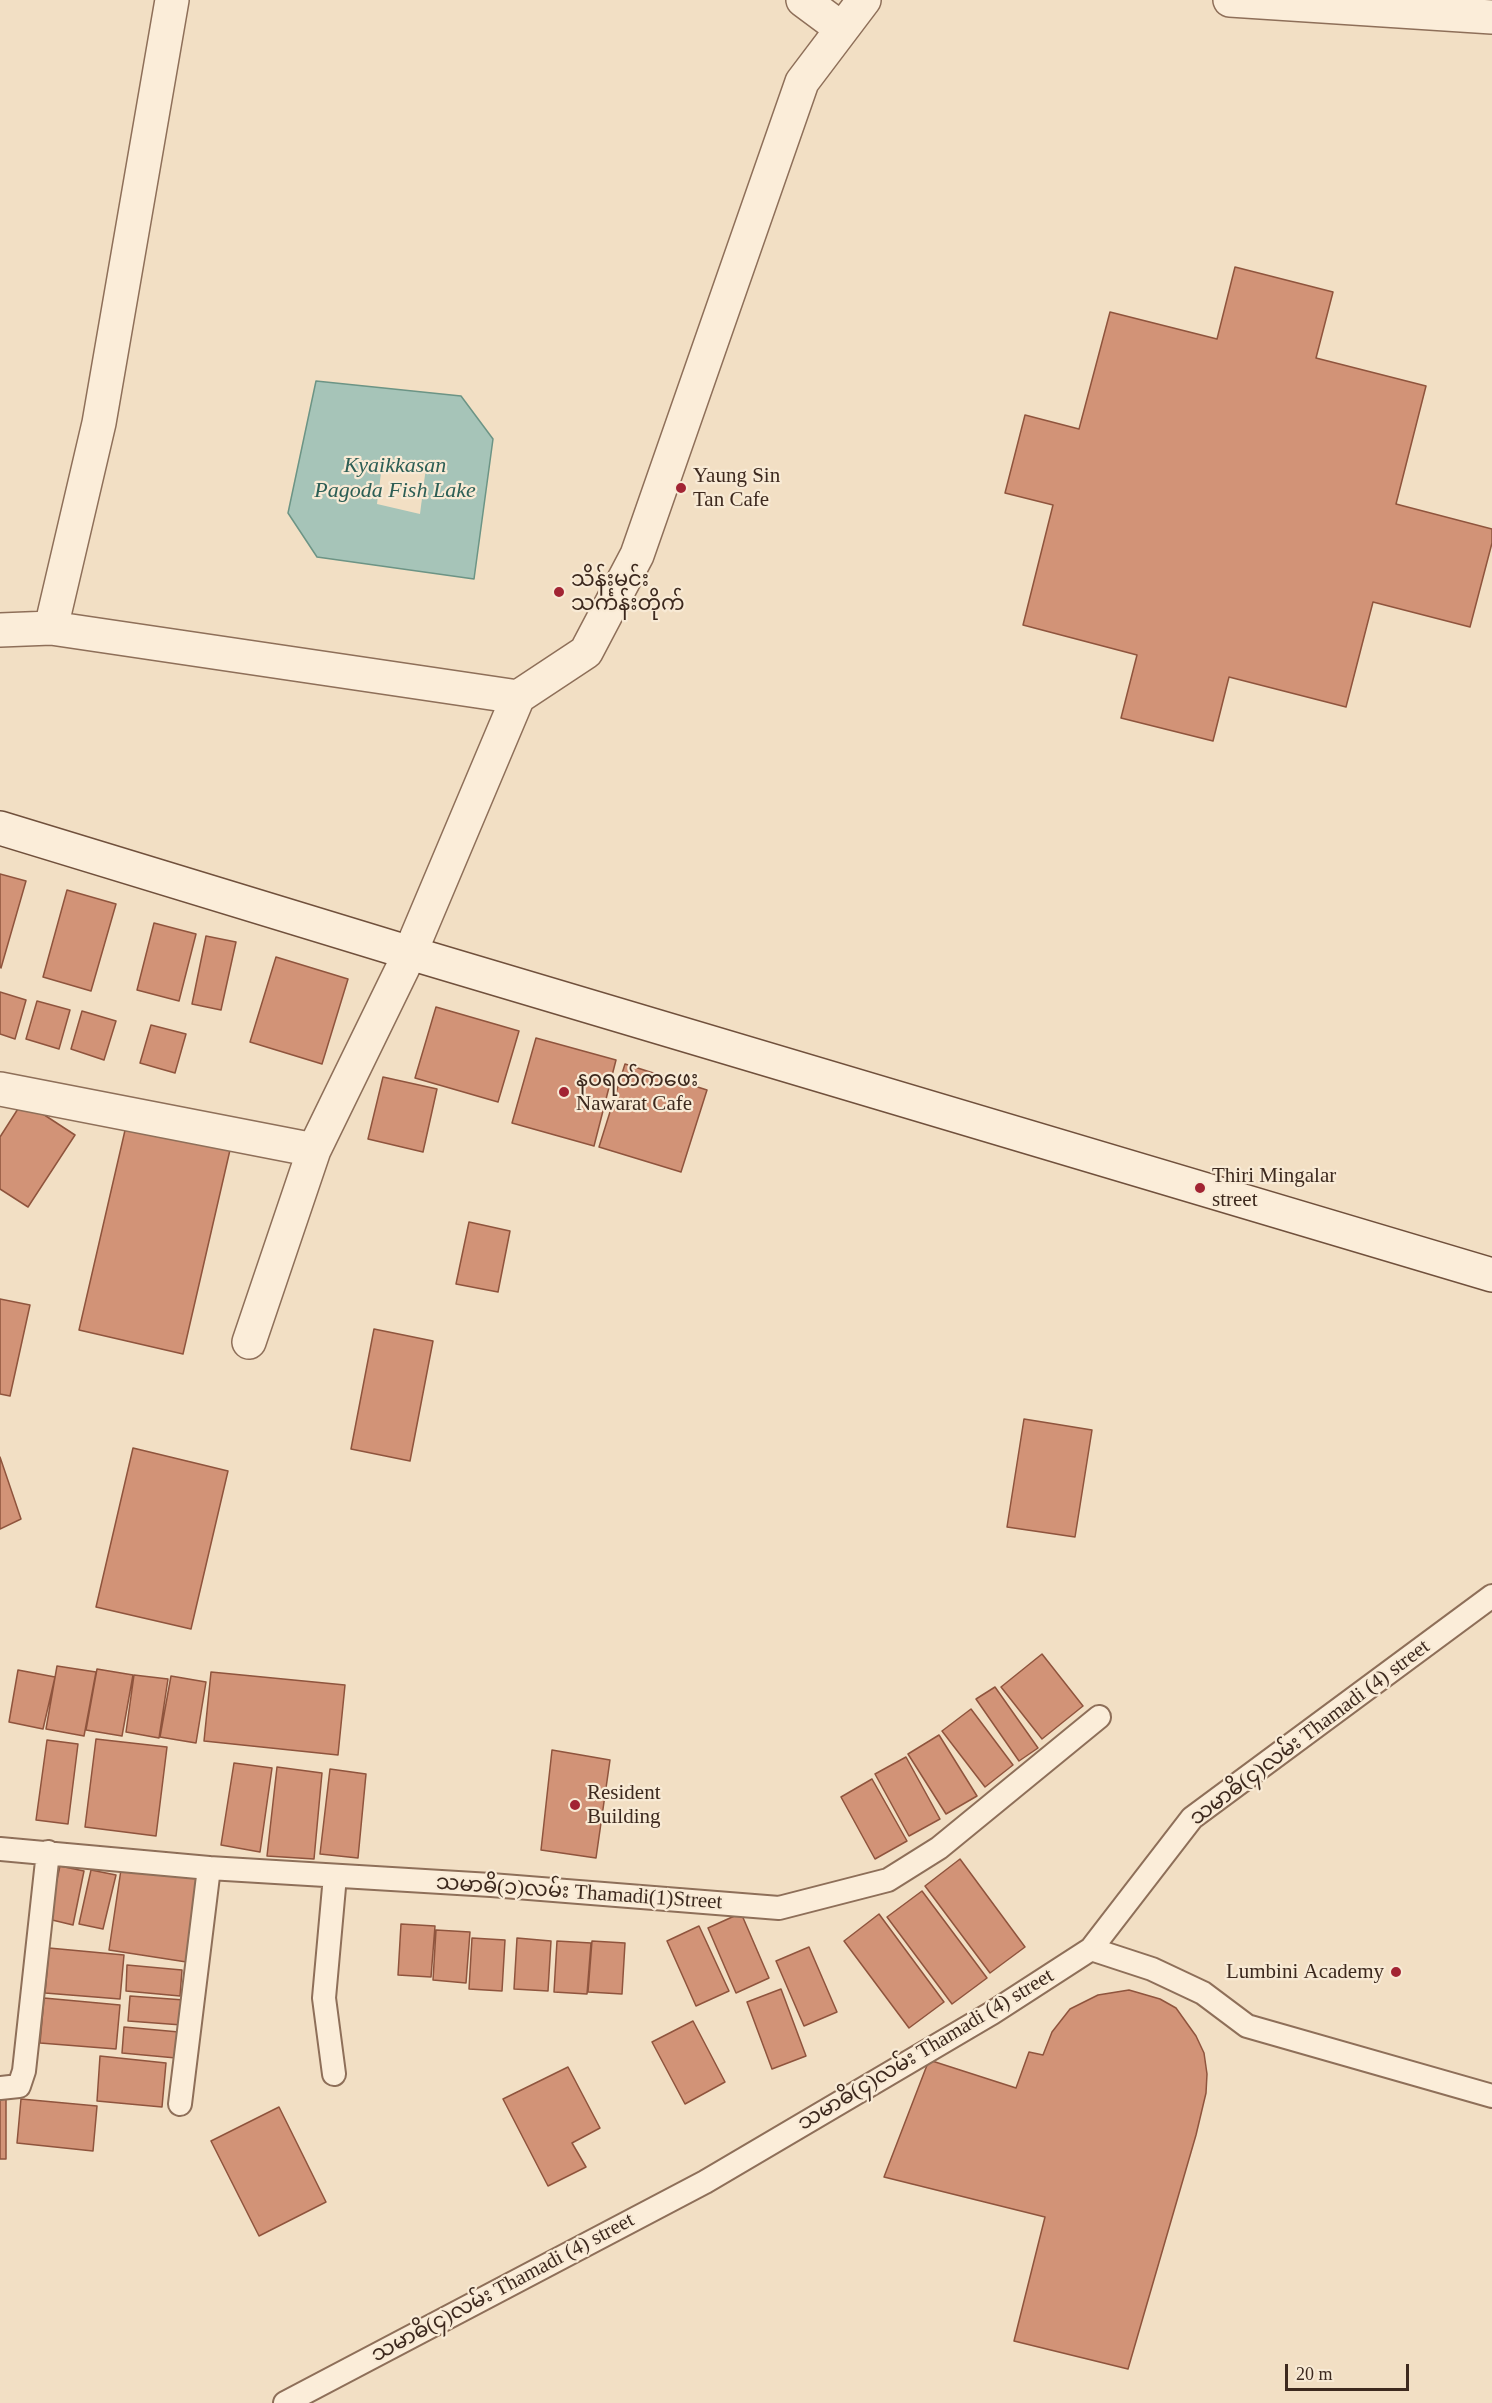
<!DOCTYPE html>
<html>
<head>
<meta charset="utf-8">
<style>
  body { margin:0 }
  #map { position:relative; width:1492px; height:2403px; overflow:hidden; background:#f2dfc4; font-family:"Times New Roman",serif }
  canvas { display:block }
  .scale { position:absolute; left:1285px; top:2364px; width:124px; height:27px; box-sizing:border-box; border:3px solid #3d291e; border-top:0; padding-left:8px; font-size:18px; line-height:21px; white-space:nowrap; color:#3d291e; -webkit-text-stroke:4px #f8ead5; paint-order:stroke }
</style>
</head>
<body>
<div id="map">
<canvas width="1492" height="2403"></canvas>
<div class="scale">20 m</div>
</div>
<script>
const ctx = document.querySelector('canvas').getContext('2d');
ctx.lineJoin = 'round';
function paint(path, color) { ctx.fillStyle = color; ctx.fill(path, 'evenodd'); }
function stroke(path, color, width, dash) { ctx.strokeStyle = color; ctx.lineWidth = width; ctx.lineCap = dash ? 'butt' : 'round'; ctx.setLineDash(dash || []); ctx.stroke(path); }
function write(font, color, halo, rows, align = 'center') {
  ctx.font = font + ' "Times New Roman","Noto Sans Myanmar",serif'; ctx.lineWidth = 4.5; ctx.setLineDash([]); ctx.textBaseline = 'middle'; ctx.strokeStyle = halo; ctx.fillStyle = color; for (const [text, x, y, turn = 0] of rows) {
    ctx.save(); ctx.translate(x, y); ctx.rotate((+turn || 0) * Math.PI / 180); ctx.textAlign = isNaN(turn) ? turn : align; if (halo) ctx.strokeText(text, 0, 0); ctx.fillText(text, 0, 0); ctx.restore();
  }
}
const water = new Path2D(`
  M 316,381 L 461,396 L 493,439 L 474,579 L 317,557 L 288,513 Z`);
const pier = new Path2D(`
  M 383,458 L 426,467 L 420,514 L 377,504 Z`);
const building = new Path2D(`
  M 1235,267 L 1333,292 L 1316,358 L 1426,386 L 1396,504 L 1492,529 L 1492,543 L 1470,627 L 1373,602 L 1346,707 L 1229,677 L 1213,741 L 1121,718 L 1137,655 L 1023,625 L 1053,505 L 1005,493 L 1025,415 L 1079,429 L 1110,312 L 1217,339 Z
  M 0,874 L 26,881 L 1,968 L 0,967 Z
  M 67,890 L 116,904 L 91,991 L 43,977 Z
  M 154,923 L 196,934 L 179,1001 L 137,990 Z
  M 206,936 L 236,942 L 221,1010 L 192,1004 Z
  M 276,957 L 348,979 L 322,1064 L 250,1042 Z
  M 0,992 L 26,1000 L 15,1039 L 0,1034 Z
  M 37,1001 L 70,1010 L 59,1049 L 26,1039 Z
  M 436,1007 L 519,1031 L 498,1102 L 415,1078 Z
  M 82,1011 L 116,1021 L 104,1060 L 71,1049 Z
  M 151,1025 L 186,1034 L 175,1073 L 140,1063 Z
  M 536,1038 L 616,1060 L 594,1146 L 512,1123 Z
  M 625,1064 L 707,1090 L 681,1172 L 599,1147 Z
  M 383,1077 L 437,1089 L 423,1152 L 368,1139 Z
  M 23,1101 L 75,1135 L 28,1207 L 0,1189 L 0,1137 Z
  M 126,1126 L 230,1150 L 183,1354 L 79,1330 Z
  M 469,1222 L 510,1231 L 498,1292 L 456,1284 Z
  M 0,1299 L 30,1305 L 10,1396 L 0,1394 Z
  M 374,1329 L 433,1341 L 410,1461 L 351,1449 Z
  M 1024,1419 L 1092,1430 L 1075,1537 L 1007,1527 Z
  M 133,1448 L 228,1471 L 191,1629 L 96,1607 Z
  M 0,1457 L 21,1519 L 0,1529 Z
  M 1042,1654 L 1083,1706 L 1042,1739 L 1001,1687 Z
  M 57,1666 L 96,1672 L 84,1736 L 46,1729 Z
  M 97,1669 L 133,1675 L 122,1736 L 86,1730 Z
  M 18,1670 L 55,1677 L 43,1729 L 9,1722 Z
  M 211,1672 L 345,1685 L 338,1755 L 204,1741 Z
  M 134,1675 L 168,1679 L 159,1738 L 126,1732 Z
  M 171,1676 L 206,1682 L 196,1743 L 160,1737 Z
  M 995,1687 L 1038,1748 L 1019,1761 L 976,1699 Z
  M 971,1709 L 1013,1765 L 985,1787 L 942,1731 Z
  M 939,1735 L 977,1796 L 946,1814 L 908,1754 Z
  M 96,1739 L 167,1747 L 156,1836 L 85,1827 Z
  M 47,1740 L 78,1744 L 68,1824 L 36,1820 Z
  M 552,1750 L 610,1760 L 596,1858 L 541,1850 Z
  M 906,1757 L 940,1819 L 909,1836 L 875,1774 Z
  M 234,1763 L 272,1768 L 260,1852 L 221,1845 Z
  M 277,1767 L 322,1773 L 314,1859 L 267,1856 Z
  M 330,1769 L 366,1774 L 358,1858 L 320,1854 Z
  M 872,1779 L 907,1841 L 875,1859 L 841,1797 Z
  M 960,1859 L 1025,1947 L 990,1973 L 925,1886 Z
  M 122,1863 L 205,1876 L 193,1963 L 109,1950 Z
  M 60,1866 L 84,1871 L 73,1925 L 48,1919 Z
  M 91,1870 L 116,1875 L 103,1929 L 79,1924 Z
  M 922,1891 L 987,1978 L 952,2004 L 887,1917 Z
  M 741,1913 L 769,1978 L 736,1993 L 708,1928 Z
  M 879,1914 L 944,2002 L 909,2028 L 844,1941 Z
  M 401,1924 L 435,1926 L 431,1977 L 398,1975 Z
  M 699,1926 L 729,1991 L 696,2006 L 667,1941 Z
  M 436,1930 L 470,1932 L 466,1983 L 433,1980 Z
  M 472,1938 L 505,1940 L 502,1991 L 469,1989 Z
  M 517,1938 L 551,1941 L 548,1991 L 514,1989 Z
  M 557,1941 L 591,1943 L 587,1994 L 554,1992 Z
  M 592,1941 L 625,1943 L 622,1994 L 588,1992 Z
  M 809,1947 L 837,2012 L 804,2026 L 776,1961 Z
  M 49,1948 L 124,1955 L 120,1999 L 45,1993 Z
  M 127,1965 L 182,1970 L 180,1996 L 126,1991 Z
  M 781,1989 L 806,2056 L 772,2069 L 747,2002 Z
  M 1129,1990 L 1160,1999 L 1176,2008 L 1196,2036 L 1204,2053 L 1207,2074 L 1206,2093 L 1196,2135 L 1128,2369 L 1014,2341 L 1045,2217 L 884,2177 L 929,2060 L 1016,2088 L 1029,2052 L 1043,2055 L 1052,2032 L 1070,2009 L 1098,1995 Z
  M 130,1996 L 184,2000 L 182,2025 L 128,2021 Z
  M 44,1998 L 120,2005 L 116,2049 L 40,2043 Z
  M 693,2021 L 725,2082 L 685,2104 L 652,2042 Z
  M 124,2027 L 179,2032 L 176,2058 L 122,2053 Z
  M 100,2056 L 166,2063 L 162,2107 L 97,2101 Z
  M 568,2067 L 600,2128 L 572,2143 L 586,2167 L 548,2186 L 503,2099 Z
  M 0,2091 L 6,2091 L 6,2159 L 0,2159 Z
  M 21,2099 L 97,2106 L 93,2151 L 17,2143 Z
  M 279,2107 L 326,2202 L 259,2236 L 211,2141 Z`);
const lane = new Path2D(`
  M 0,1849 L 209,1868 L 491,1885 L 779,1908 L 888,1880 L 939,1848 L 1099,1717
  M 1091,1949 L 1152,1969 L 1203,1993 L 1247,2026 L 1492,2096
  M 334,2074 L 324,1998 L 335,1876
  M 0,2088 L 19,2086 L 24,2071 L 48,1852
  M 180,2104 L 209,1868
  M 285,2403 L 705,2182 L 992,2013 L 1091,1949 L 1192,1818 L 1492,1596`);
const street = new Path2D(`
  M 803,0 L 842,29
  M 1230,0 L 1492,17
  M 51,628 L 99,423 L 172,0
  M 0,630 L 51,628 L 518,697 L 586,652 L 637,555 L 802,82 L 864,0
  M 0,1089 L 314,1150
  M 249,1342 L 314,1150 L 410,953 L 518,697`);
const secondary = new Path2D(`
  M 0,828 L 410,953 L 1492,1275`);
const markers = [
  [681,488,6,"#a22433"],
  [559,592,6,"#a22433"],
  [564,1092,6,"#a22433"],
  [1200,1188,6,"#a22433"],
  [575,1805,6,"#a22433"],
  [1396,1972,6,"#a22433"]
];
const poiNames = [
  ["Yaung Sin",693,476],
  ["Tan Cafe",693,500],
  ["သိန်းမင်း",571,580],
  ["သင်္ကန်းတိုက်",571,604],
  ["နဝရတ်ကဖေး",576,1080],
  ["Nawarat Cafe",576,1104],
  ["Thiri Mingalar",1212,1176],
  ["street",1212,1200],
  ["Resident",587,1793],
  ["Building",587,1817],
  ["Lumbini Academy",1384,1972,"right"]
];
const streetNames = [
  ["သမာဓိ(၄)လမ်း Thamadi (4) street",1310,1733,-37],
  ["သမာဓိ(၁)လမ်း Thamadi(1)Street",579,1893,4],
  ["သမာဓိ(၄)လမ်း Thamadi (4) street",926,2050,-31],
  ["သမာဓိ(၄)လမ်း Thamadi (4) street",503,2288,-28]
];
const waterNames = [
  ["Kyaikkasan",395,466],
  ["Pagoda Fish Lake",395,491]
];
paint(water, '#a6c4b8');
stroke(water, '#6c9485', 1.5);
paint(pier, '#f2dfc4');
paint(building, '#d29377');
stroke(building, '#8f543d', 1.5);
stroke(lane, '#8e6f59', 26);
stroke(street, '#8e6f59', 36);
stroke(secondary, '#70503c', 36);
stroke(lane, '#fbedd9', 22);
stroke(street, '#fbedd9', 33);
stroke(secondary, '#fbedd9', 33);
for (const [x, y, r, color] of markers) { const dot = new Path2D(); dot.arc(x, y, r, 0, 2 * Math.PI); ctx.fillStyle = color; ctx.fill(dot); stroke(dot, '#f8ead5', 2); }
write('21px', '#3d291e', '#f8ead5', poiNames, 'left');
write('21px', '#3d291e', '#f8ead5', streetNames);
write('italic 22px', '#2c5e55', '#f8ead5', waterNames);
</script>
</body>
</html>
